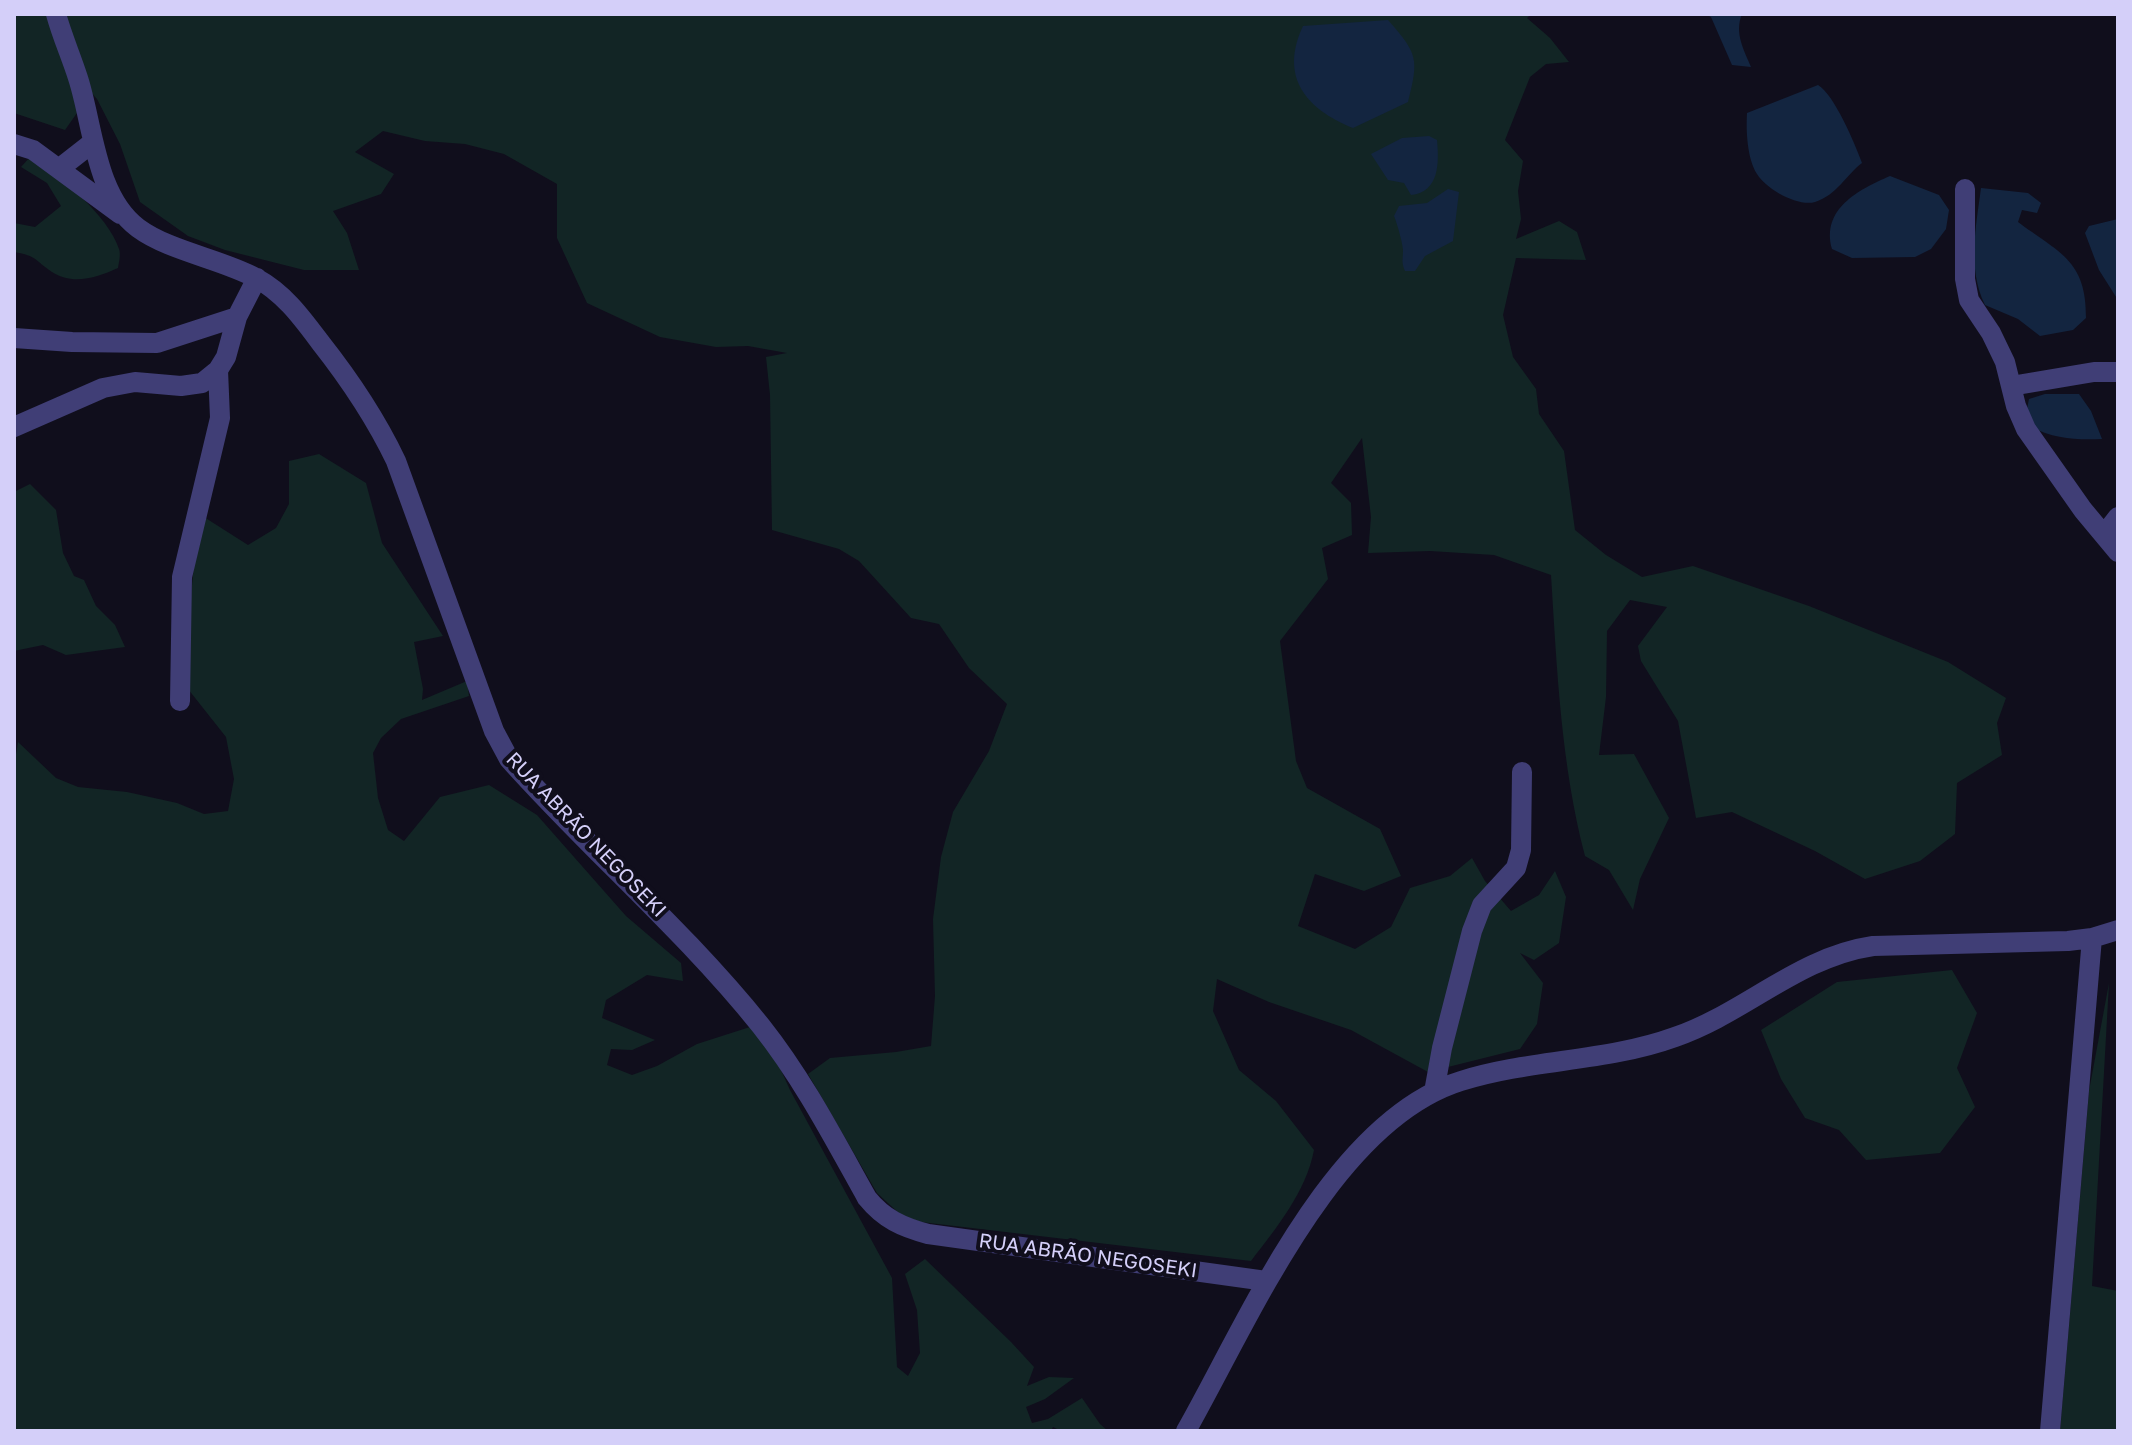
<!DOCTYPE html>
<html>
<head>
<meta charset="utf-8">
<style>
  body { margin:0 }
  #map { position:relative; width:2132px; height:1445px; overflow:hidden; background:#100e1c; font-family:"Golos Text",sans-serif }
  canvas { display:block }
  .frame { position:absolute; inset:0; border:16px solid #d4cff9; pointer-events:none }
</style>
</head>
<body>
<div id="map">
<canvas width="2132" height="1445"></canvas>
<div class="frame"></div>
</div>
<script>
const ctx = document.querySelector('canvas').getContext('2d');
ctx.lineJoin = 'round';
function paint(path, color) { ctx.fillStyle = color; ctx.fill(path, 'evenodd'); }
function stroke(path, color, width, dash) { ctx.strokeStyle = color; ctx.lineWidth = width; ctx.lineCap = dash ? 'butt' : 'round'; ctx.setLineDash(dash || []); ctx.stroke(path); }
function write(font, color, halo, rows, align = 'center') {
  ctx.font = font + ' "Golos Text",sans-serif'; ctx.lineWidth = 8; ctx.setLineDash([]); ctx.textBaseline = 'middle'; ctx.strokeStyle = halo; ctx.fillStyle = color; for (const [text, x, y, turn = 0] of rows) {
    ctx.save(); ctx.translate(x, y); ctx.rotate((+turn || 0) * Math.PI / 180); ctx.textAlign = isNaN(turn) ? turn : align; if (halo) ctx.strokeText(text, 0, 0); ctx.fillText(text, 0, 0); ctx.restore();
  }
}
const green = new Path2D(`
  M 14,14 L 1531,14 L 1527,18 L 1550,38 L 1569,62 L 1546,64 L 1530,77 L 1505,140 L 1523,161 L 1518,191 L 1521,219 L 1516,239 L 1559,221 L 1577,232 L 1586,260 L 1516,258 L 1503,315 L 1513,357 L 1536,389 L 1539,414 L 1564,451 L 1575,530 L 1606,555 L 1642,577 L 1693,566 L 1809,606 L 1948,662 L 2006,698 L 1997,723 L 2002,755 L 1957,783 L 1955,834 L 1920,861 L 1865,879 L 1815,851 L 1732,812 L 1696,818 L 1678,721 L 1641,661 L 1638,646 L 1667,607 L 1630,600 L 1607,631 L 1606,697 L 1599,755 L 1634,754 L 1669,818 L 1640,879 L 1633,910 L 1609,870 L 1585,856 C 1561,764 1557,670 1551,575 L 1494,555 L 1430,551 L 1368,553 L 1371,517 L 1362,438 L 1331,483 L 1351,503 L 1352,535 L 1322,548 L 1328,579 L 1280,641 L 1296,761 L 1307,788 L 1380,829 L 1401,876 L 1364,891 L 1315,874 L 1298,926 L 1355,949 L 1391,927 L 1410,888 L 1450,876 L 1472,858 L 1485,881 L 1511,911 L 1539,895 L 1555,871 L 1566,897 L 1559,943 L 1534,960 L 1520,953 L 1543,983 L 1537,1024 L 1520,1049 L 1428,1072 L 1351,1030 L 1269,1002 L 1217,979 L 1213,1011 L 1239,1070 L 1276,1101 L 1314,1150 C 1306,1192 1277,1227 1251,1261 L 921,1222 L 902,1216 L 877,1193 L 808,1074 L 830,1058 L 896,1052 L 931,1046 L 935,996 L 933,919 L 941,857 L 953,812 L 989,751 L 1007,704 L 969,668 L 939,624 L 911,618 L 859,561 L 839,549 L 772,530 L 770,395 L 766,357 L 787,353 L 748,346 L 716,347 L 660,337 L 587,303 L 557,238 L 557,184 L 504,154 L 465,144 L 425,141 L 383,131 L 355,152 L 394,174 L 381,194 L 333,211 L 347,233 L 359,270 L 304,270 L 225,250 L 188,236 L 140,202 L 120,144 L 97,99 L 87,88 L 77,113 L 65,130 L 14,113 Z
  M 30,157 C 59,175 108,215 119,249 C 121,254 119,262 118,268 C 98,277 73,286 52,272 C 34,260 38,256 14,252 L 14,223 L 35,227 L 61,206 L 47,183 L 21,167 Z
  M 319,454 L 366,483 L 382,543 L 443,636 L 414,642 L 423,689 L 422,700 L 467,681 L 469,696 L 401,719 L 381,738 L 373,753 L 378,798 L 388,830 L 404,841 L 440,797 L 489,785 L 537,815 L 626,916 L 681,963 L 683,981 L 647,975 L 606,1000 L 602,1018 L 655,1040 L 632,1050 L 611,1049 L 607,1065 L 632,1075 L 657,1066 L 697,1044 L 750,1027 L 776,1059 L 790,1090 L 892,1278 L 897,1367 L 908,1376 L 920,1353 L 917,1310 L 905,1274 L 925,1259 L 1011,1342 L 1034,1367 L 1027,1386 L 1049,1377 L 1074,1378 L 1045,1399 L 1026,1407 L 1032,1423 L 1048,1419 L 1082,1398 L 1100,1424 L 1108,1431 L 1061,1431 L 1053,1427 L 1051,1431 L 14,1431 L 14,767 L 18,742 L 56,778 L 78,787 L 127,792 L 177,803 L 204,814 L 228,811 L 234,779 L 226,737 L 188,689 L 189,616 L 196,544 L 204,517 L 248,545 L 276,528 L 289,504 L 289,461 Z
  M 30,484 L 56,510 L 63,553 L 74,576 L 84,580 L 96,606 L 115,625 L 125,647 L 66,655 L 43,645 L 14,651 L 14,492 Z
  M 1952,970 L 1977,1013 L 1957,1068 L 1975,1107 L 1940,1153 L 1866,1160 L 1839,1130 L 1805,1118 L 1781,1079 L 1761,1030 L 1837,982 Z
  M 2109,983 L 2092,1286 L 2118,1291 L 2118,1431 L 2060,1431 L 2089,1091 Z`);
const water = new Path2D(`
  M 1705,14 L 1742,14 C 1734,33 1744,50 1751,67 L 1732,65 L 1711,17 Z
  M 1388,20 C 1418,54 1419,59 1408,102 L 1353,128 C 1306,109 1279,77 1303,26 Z
  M 1818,85 C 1834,94 1855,144 1862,163 C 1846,175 1837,195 1815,202 C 1798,207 1766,189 1757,174 C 1747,158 1746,131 1747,113 Z
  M 1429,136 L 1437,140 C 1439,162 1440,192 1411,195 L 1404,183 L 1388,180 L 1371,154 L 1402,138 Z
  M 1890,176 L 1939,195 L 1949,210 L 1946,229 L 1931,249 L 1915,257 L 1852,258 L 1832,249 C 1821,209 1858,190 1890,176 Z
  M 1981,188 L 2028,193 L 2041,203 L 2037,213 L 2022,210 L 2018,222 C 2058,252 2087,260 2086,318 L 2073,330 L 2040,336 L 2018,319 L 1985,305 C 1967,268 1976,227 1981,188 Z
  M 1448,189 L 1459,192 L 1453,241 L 1425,256 L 1415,271 L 1405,271 C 1401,262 1403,260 1403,250 C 1403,244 1397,223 1394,216 L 1399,206 L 1427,203 Z
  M 2118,219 L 2118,300 L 2099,270 L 2085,233 L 2089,226 Z
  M 2045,394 L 2079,394 L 2091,411 L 2102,439 C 2077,440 2054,439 2031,427 L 2026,414 L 2029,399 Z`);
const minor = new Path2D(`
  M 56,14 C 62,36 71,56 78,78 C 93,124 95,196 138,228 C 169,251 221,259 256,278 C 284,293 302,318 320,342 C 350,380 375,417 396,461 L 494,731 L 509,759 C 591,851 683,929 761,1026 C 803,1079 834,1139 867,1198 C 884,1219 902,1227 928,1234 L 1266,1281
  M 14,144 L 33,150 L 120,214
  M 60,168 L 92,143
  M 1965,189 L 1965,279 L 1969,300 L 1991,333 L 2005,362 L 2016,406 L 2026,429 L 2083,510 L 2118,552
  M 14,338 L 72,342 L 157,343 L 237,317 L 257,278
  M 2011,386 L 2094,372 L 2118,372
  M 14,427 L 103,388 L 135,382 L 181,386 L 202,383 L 218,370 L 226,357 L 237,317
  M 2104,535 L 2118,517
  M 180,701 L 182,577 L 220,418 L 218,370
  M 1434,1092 L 1442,1048 L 1472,931 L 1482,905 L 1516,868 L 1521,850 L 1522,772
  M 1186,1431 C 1249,1320 1332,1121 1461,1081 C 1531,1059 1606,1062 1675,1037 C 1745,1013 1798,957 1873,946 L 2068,941 L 2092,938 L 2118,930
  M 2050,1431 L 2092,938`);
const streetNames = [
  ["RUA ABRÃO NEGOSEKI",586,835,46],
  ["RUA ABRÃO NEGOSEKI",1088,1256,8]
];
paint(green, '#122525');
paint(water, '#132540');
stroke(minor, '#403e76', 20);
write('20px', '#d4cff9', '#100e1c', streetNames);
</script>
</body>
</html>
